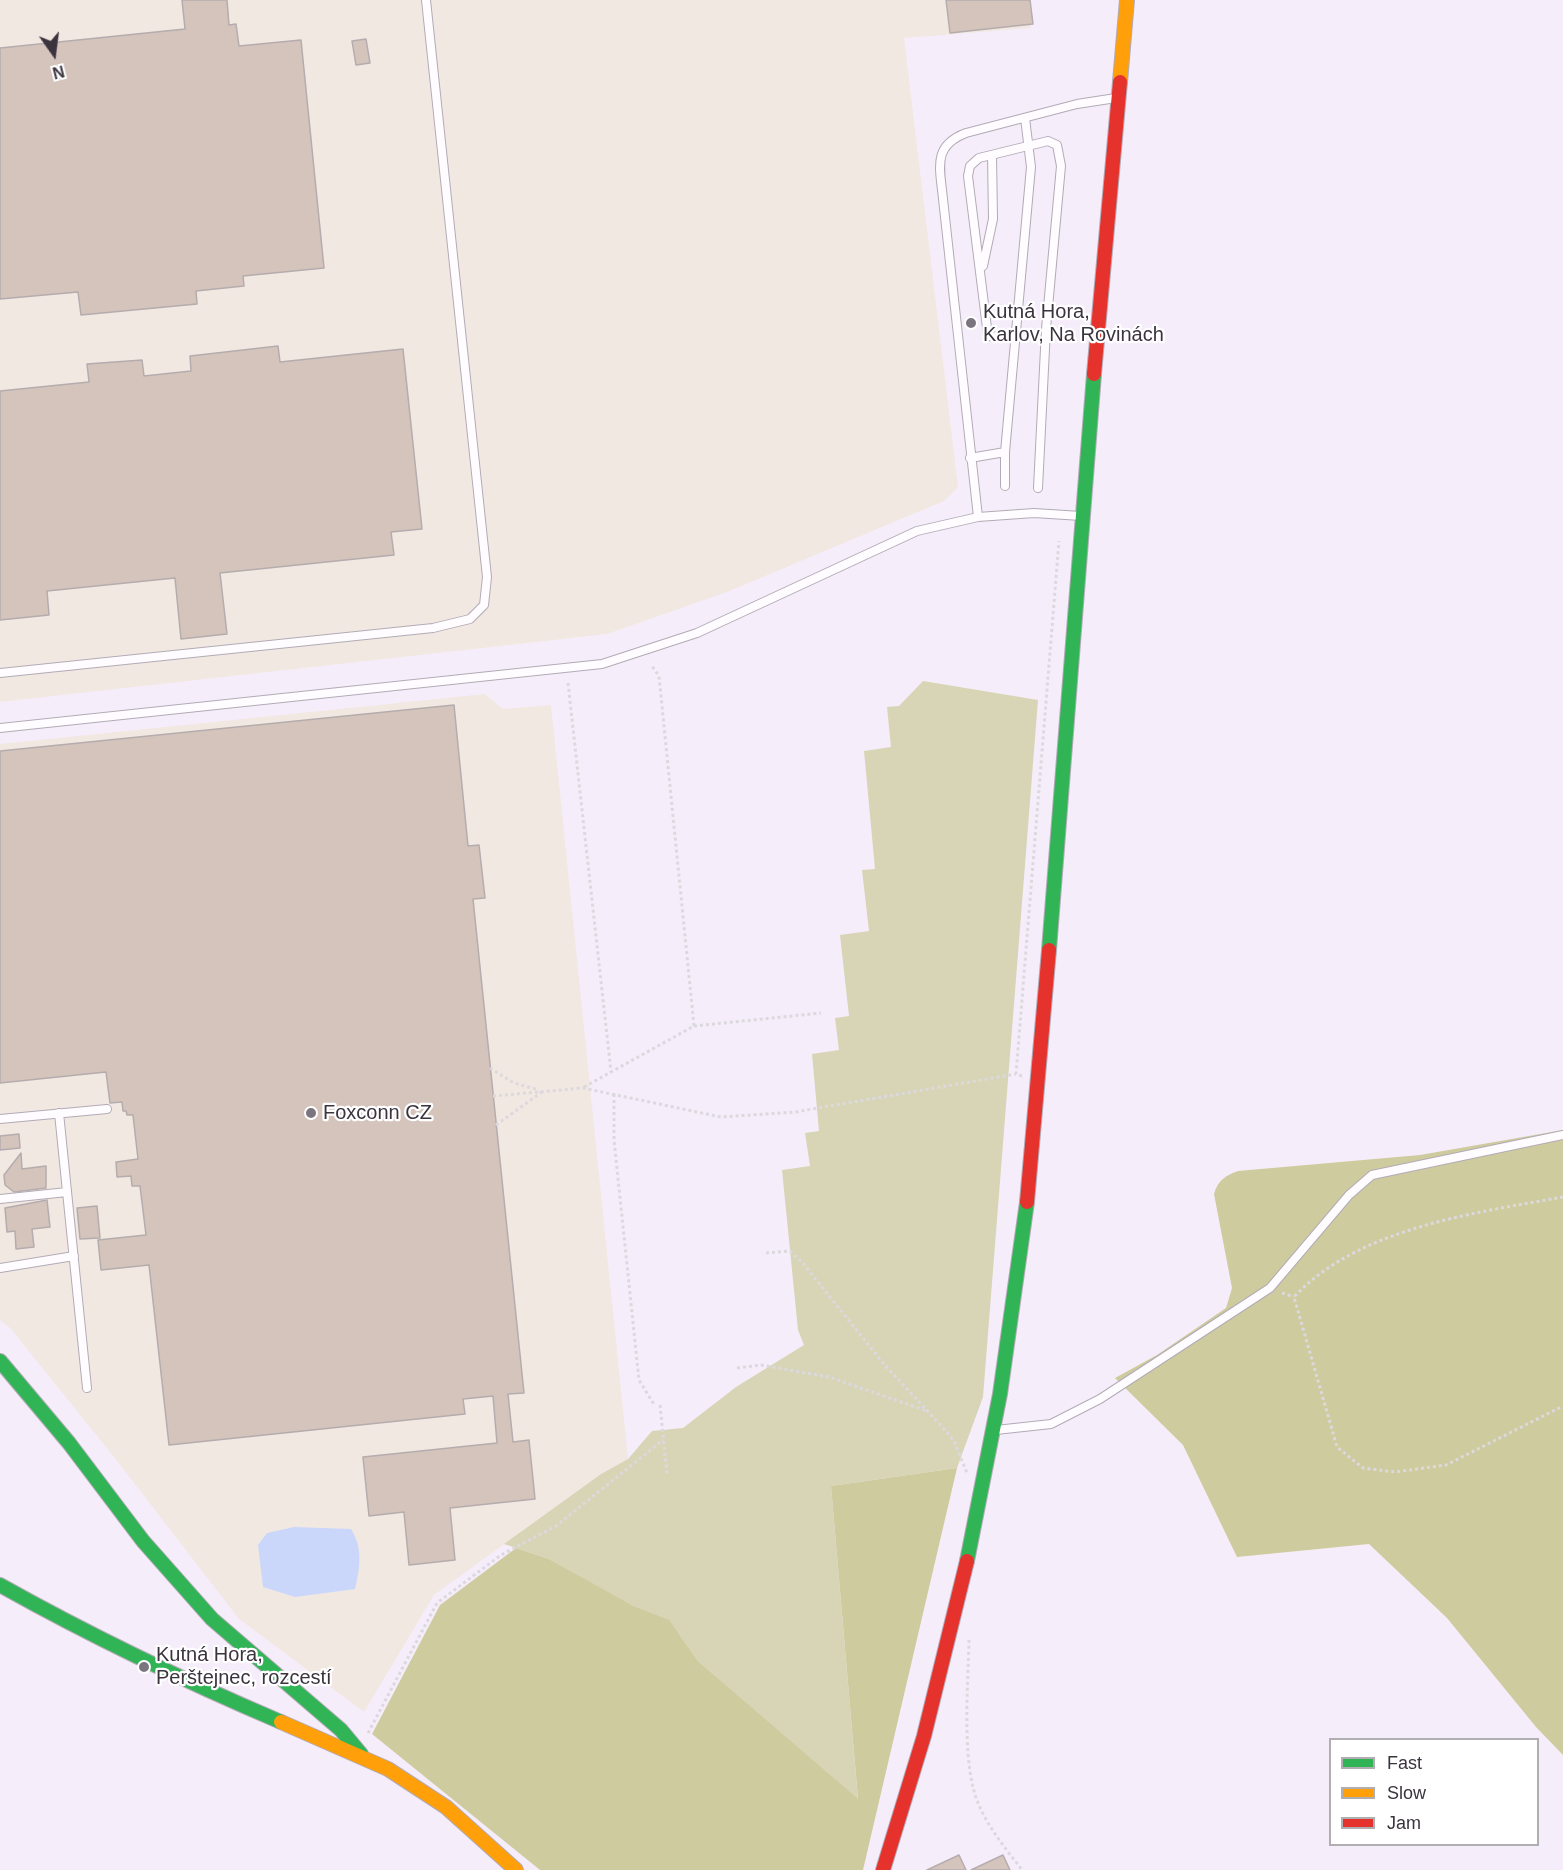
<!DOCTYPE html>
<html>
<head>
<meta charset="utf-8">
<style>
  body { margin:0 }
  #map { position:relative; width:1563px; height:1870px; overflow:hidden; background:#f6edfa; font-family:Arial,sans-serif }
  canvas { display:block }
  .legend { position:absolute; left:1329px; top:1738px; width:210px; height:108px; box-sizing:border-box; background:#fff; border:2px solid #b1aeb2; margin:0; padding:8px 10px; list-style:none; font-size:18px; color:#3b343f }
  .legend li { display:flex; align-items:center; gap:12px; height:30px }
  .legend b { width:30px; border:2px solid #b1aeb2 }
  .north { position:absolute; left:24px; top:24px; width:60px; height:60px; -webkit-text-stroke:4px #fff; paint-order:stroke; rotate:166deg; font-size:16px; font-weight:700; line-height:24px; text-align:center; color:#3b343f }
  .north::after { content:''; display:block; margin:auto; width:21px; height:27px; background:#3b343f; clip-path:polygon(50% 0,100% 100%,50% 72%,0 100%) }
</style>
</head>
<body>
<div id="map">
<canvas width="1563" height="1870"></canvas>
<ul class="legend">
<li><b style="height:8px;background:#30b455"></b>Fast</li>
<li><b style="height:8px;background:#ff9f0a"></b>Slow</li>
<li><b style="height:8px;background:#e5322d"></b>Jam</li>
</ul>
<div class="north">N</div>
</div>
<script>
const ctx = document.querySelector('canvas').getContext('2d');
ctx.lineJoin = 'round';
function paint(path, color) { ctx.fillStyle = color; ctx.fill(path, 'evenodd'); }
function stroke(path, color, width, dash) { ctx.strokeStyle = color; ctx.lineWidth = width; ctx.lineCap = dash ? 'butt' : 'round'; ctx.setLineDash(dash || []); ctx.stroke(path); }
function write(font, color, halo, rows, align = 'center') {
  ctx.font = font + ' Arial,sans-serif'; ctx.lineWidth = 4.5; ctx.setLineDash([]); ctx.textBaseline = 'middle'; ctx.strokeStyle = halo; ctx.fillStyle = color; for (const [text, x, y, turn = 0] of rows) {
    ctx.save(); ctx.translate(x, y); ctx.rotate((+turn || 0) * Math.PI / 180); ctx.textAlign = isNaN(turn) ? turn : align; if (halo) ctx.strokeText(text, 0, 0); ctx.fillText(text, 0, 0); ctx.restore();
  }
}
const industrial = new Path2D(`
  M 0,0 L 1028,0 L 1031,28 L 904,38 L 958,487 L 944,501 L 727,592 L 607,634 L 0,702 Z
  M 485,694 L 503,709 L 551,705 L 628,1459 L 601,1474 L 434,1595 L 364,1712 L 239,1619 L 114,1457 L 10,1328 L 0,1320 L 0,744 Z`);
const green = new Path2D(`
  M 923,681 L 1038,700 L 983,1397 L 957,1468 L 831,1486 L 858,1800 L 698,1661 L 678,1633 L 549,1559 L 504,1544 L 601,1474 L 628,1459 L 652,1431 L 683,1428 L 736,1387 L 804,1345 L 798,1330 L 782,1170 L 810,1166 L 805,1133 L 819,1131 L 812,1054 L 839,1050 L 835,1018 L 849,1016 L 840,935 L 869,931 L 862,870 L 875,869 L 864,751 L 891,747 L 887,707 L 899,706 Z`);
const forest = new Path2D(`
  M 1563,1130 L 1563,1755 L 1536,1727 L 1447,1618 L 1369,1544 L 1237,1557 L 1183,1445 L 1115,1378 L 1157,1355 L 1226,1308 L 1232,1288 L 1214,1194 C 1218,1180 1225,1176 1238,1171 L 1420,1155 Z
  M 957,1468 L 863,1870 L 540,1870 L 372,1734 L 440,1605 L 516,1548 L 549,1559 L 633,1606 L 669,1620 L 698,1661 L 858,1799 L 831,1486 Z`);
const water = new Path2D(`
  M 294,1527 L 351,1529 C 363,1548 360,1567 355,1589 L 295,1597 L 263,1587 L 258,1545 L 267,1533 Z`);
const building = new Path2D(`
  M 182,0 L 227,0 L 229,25 L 236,24 L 239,46 L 301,40 L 324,268 L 243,276 L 244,286 L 196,291 L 197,304 L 81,315 L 78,292 L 0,299 L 0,48 L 185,29 Z
  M 946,0 L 1030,0 L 1033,24 L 950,33 Z
  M 366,39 L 370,63 L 356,65 L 352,41 Z
  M 278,346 L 280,362 L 403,349 L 422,529 L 391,532 L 394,555 L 220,573 L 227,634 L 181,639 L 175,578 L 47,591 L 49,615 L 0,620 L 0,391 L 89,382 L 87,364 L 142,360 L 144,376 L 191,371 L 190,356 Z
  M 454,705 L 468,846 L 479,845 L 485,898 L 473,899 L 524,1393 L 508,1394 L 513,1442 L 529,1440 L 535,1499 L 450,1508 L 455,1560 L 409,1565 L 404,1512 L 369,1516 L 363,1457 L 497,1443 L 493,1396 L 463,1399 L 465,1414 L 169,1445 L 149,1265 L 101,1270 L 98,1240 L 146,1235 L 140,1186 L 132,1186 L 131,1176 L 117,1177 L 116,1162 L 138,1159 L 133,1115 L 127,1115 L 126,1111 L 123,1111 L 122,1102 L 110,1103 L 106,1072 L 0,1083 L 0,751 Z
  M 19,1134 L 20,1148 L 0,1150 L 0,1136 Z
  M 21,1153 L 22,1169 L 46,1166 L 46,1188 L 14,1192 L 5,1185 L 4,1175 Z
  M 47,1200 L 50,1227 L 32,1229 L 34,1247 L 16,1249 L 15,1231 L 7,1232 L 5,1208 Z
  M 97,1206 L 100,1238 L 80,1239 L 77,1208 Z
  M 959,1855 L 966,1870 L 927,1870 Z
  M 1003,1855 L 1010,1870 L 971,1870 Z`);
const path = new Path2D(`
  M 568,683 L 611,1072
  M 694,1026 L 821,1013
  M 490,1068 L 514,1083 L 539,1090
  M 1022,1076 L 1016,1074 L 1059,541
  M 584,1087 L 694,1026 L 659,676 L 652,666
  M 614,1094 L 614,1140 L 639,1380 L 655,1406
  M 493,1096 L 583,1088 L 721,1117 L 795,1112 L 1016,1074
  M 496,1125 L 542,1092
  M 1563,1197 C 1474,1213 1358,1228 1294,1297 L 1337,1447 L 1363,1468 L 1395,1472 L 1446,1465 L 1563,1406
  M 766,1253 L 790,1251 L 802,1262 L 883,1363 L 946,1431 L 954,1441 L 967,1473
  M 1282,1293 L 1294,1297
  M 737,1368 L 761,1365 L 829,1377 L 927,1411
  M 660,1405 L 667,1473
  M 969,1640 C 968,1683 963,1746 973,1787 C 980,1818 1003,1845 1022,1870
  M 368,1733 L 437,1603 L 501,1555 L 556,1526 L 663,1440`);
const lane = new Path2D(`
  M 983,266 L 993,219 L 992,155
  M 1016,338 L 988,336 L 968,176 L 970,166 L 979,158 L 1048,141 L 1057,145 L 1061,166 L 1046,329 L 1038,488
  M 1005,452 L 1031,167 L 1025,118
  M 970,458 L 1005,452 L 1005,486
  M 978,517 L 943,199 C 940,168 932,146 966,133 L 1077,104 L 1116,98
  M 0,673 L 433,628 L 470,619 L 484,605 L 487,577 L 426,0
  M 0,728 L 602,664 L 697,633 L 917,531 L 978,517 L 1034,513 L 1081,516
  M 59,1113 L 87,1388
  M 0,1119 L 107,1109
  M 0,1199 L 67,1192
  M 0,1268 L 74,1256
  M 996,1430 L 1051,1424 L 1100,1399 L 1270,1288 L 1349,1195 L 1372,1175 L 1563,1135`);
const fast = new Path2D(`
  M 1049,950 L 1094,374
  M 0,1361 L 69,1443 L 143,1541 L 212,1619 L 341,1730 L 361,1754
  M 967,1561 L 1000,1394 L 1027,1202
  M 0,1585 C 91,1636 185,1681 281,1722`);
const slow = new Path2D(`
  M 1120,82 L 1127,0
  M 281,1722 L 388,1769 L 446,1807 L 516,1870`);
const jam = new Path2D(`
  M 1094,374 L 1120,82
  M 1027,1202 L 1049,950
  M 883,1870 L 924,1736 L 967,1561`);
const markers = [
  [971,323,6,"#7c7580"],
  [311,1113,6,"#7c7580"],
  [144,1667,6,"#7c7580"]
];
const poiNames = [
  ["Kutná Hora,",983,312],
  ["Karlov, Na Rovinách",983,335],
  ["Foxconn CZ",323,1113],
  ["Kutná Hora,",156,1655],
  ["Perštejnec, rozcestí",156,1678]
];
paint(industrial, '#f1e8e2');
paint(green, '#d7d5b5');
paint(forest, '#cecb9e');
paint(water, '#cad7fb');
paint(building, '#d4c4bc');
stroke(building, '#b5acae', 1.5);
stroke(lane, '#b2abb6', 10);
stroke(fast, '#b2abb6', 16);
stroke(slow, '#b2abb6', 16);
stroke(jam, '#b2abb6', 16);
stroke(path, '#dcd9de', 3, [3, 3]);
stroke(lane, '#fefcfe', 8);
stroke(fast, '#30b455', 14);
stroke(slow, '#ff9f0a', 14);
stroke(jam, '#e5322d', 14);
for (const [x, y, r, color] of markers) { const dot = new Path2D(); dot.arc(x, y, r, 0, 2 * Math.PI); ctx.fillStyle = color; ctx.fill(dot); stroke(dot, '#fff', 2); }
write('20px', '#3b343f', '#fff', poiNames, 'left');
</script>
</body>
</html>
